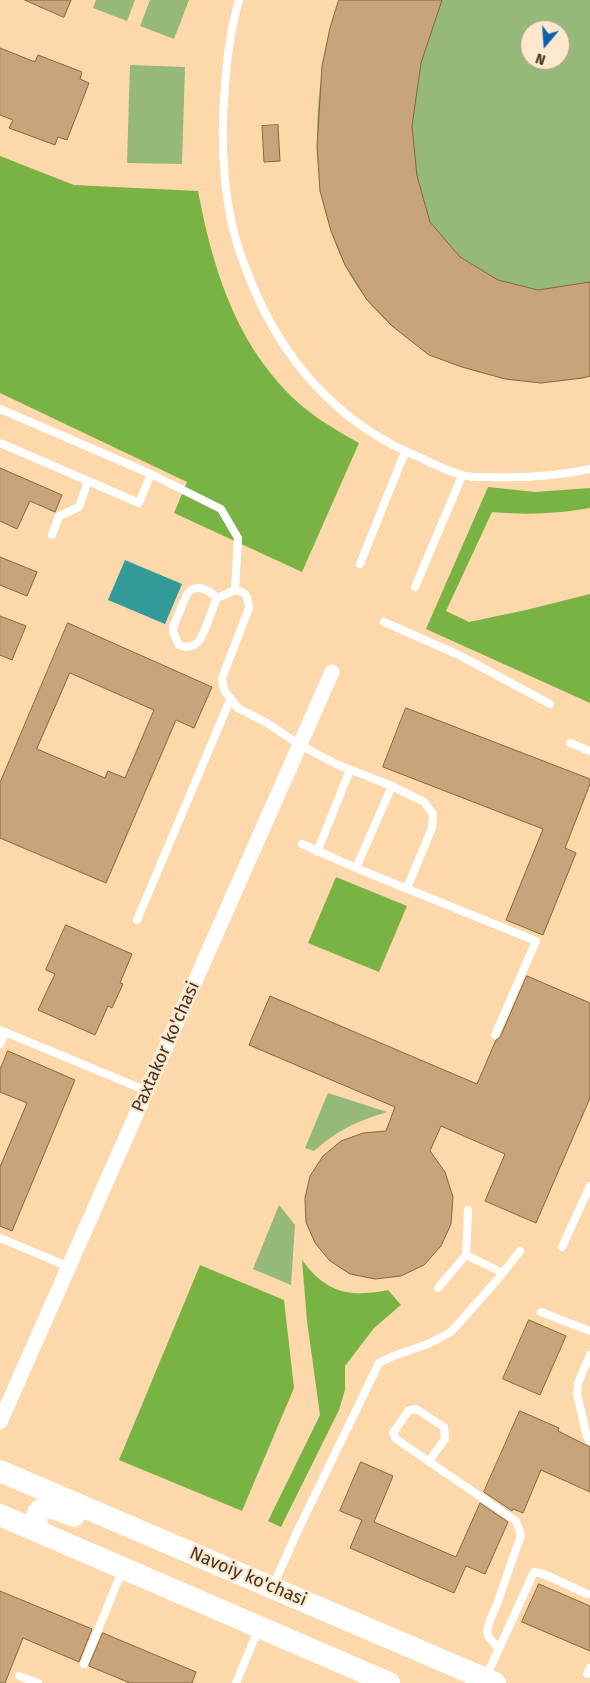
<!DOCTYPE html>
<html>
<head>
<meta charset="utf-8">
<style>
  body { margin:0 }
  #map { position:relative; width:590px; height:1683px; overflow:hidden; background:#fcd8ab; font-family:"Fira Sans",sans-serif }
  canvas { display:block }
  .north { position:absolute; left:520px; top:20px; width:50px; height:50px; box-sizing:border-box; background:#fde8cd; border:1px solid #b2a088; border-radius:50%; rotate:198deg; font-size:14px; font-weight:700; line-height:20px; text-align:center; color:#413321 }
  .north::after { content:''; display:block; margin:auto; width:18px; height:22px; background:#0d62b0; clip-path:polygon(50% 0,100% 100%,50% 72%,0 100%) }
</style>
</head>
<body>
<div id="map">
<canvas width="590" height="1683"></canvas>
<div class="north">N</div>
</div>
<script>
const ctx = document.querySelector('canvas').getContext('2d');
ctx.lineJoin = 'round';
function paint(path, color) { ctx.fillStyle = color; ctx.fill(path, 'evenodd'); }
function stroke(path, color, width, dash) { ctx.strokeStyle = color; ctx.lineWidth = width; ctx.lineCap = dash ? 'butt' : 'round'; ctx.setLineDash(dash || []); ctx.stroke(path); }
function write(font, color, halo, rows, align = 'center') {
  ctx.font = font + ' "Fira Sans",sans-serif'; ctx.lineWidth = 4.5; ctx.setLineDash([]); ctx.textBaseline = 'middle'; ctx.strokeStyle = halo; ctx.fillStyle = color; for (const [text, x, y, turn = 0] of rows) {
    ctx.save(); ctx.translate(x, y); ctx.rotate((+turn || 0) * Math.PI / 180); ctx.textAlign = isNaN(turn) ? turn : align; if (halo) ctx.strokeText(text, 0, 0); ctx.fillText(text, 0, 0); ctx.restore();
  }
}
const green = new Path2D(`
  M 96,0 L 135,0 L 127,21 L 93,8 Z
  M 150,0 L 189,0 L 174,39 L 140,26 Z
  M 339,0 L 590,0 L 590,376 C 582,379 573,379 564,380 C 533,383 508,380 478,372 C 462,367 446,362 431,355 C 421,350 411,340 401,333 C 302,258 304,107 339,0 ZM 530,30 L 560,30 L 560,60 L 530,60 Z
  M 130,65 L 185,67 L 182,164 L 127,163 Z
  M 328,1093 L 387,1112 C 359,1120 336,1131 314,1151 L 305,1148 Z
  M 279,1205 L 295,1225 L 291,1285 L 253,1269 Z`);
const forest = new Path2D(`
  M 0,156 L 74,185 L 198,191 C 212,265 234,338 288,393 C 308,414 334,429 359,443 L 302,572 L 174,513 L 187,482 L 0,393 Z
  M 488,487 L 535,492 L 590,488 L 590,508 C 554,514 528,515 492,512 L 446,611 L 469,622 L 526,610 L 590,594 L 590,703 L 426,629 Z
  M 336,877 L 407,906 L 379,972 L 308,943 Z
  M 302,1260 C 326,1293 350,1298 388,1290 L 401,1305 L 374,1328 L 345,1366 L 345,1390 L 339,1410 L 281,1527 L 268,1521 L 320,1415 L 307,1321 Z
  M 200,1265 L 284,1300 L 294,1388 L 242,1511 L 119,1460 Z`);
const water = new Path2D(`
  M 125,560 L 182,584 L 165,624 L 108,600 Z`);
const building = new Path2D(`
  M 25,0 L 71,0 L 64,17 Z
  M 339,0 L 442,0 L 421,63 L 412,126 L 417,176 L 430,222 L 460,257 L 498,280 L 538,290 L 590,282 L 590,376 L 583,378 L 541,383 L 505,379 L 462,367 L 429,355 L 392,326 L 367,300 L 345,265 L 331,231 L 320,191 L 317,147 L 322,66 L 330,28 Z
  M 0,48 L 35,62 L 38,55 L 82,72 L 80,79 L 89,83 L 67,140 L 58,137 L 55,145 L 9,128 L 13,120 L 0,115 Z
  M 278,125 L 280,161 L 264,162 L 262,126 Z
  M 0,468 L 62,495 L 55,512 L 30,501 L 17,529 L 0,521 Z
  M 0,557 L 37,572 L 27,596 L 0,585 Z
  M 0,616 L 26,626 L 12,660 L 0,655 Z
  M 68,623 L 212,687 L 194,728 L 176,720 L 106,883 L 0,838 L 0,783 ZM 70,673 L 154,710 L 125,778 L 108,771 L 105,778 L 37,749 Z
  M 406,708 L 590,779 L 590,784 L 565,848 L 576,853 L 543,935 L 506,920 L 543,829 L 383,767 Z
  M 66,925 L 132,954 L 120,983 L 123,984 L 112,1008 L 108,1006 L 95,1035 L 38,1010 L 55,974 L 46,970 Z
  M 527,976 L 590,1003 L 590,1098 L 536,1223 L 485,1201 L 505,1154 L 441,1126 L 430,1151 L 445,1172 L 453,1197 L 451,1224 L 441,1246 L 424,1265 L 401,1276 L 375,1279 L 350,1274 L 330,1261 L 315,1243 L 306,1222 L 305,1198 L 310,1176 L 323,1156 L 341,1141 L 363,1133 L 386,1131 L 395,1107 L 249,1045 L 270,996 L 477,1084 L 496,1040 L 500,1037 Z
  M 8,1051 L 75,1080 L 12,1231 L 0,1226 L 0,1167 L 27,1103 L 0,1092 L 0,1070 Z
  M 529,1320 L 566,1336 L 540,1395 L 503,1379 Z
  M 520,1411 L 559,1428 L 558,1431 L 590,1447 L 590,1492 L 541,1470 L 523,1513 L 513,1509 L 512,1511 L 484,1492 Z
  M 361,1462 L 393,1476 L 374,1522 L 456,1557 L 480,1503 L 508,1522 L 485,1574 L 466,1566 L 454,1593 L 350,1548 L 362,1520 L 340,1511 Z
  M 539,1584 L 590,1606 L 590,1651 L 522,1622 Z
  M 0,1591 L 92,1629 L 79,1662 L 23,1638 L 5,1683 L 0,1683 Z
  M 103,1633 L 196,1672 L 192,1683 L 130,1683 L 89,1666 Z`);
const service = new Path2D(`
  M 239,0 C 231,27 227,57 225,85 C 221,131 222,176 231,220 C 235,239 241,257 248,274 C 280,358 337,424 421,458 C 434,464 448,472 462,475 C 472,478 483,477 492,477 C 525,478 558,476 590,469
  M 0,409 L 151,474 L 221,509 L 238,538 L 235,590
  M 0,443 L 139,503 L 151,474
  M 52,535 L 59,516 L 79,507 L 88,481
  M 360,564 L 405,452
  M 415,587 L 462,476
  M 217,598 C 208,589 196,583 187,594 L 173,627 L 173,632 L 179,645 C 185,648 193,647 198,642 C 204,636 213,607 217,598 L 235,590 C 246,591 248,597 249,608 L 222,678 L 224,690 L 238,708 L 267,723 L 300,745 L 336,764 L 392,786 L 424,802 L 433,814 L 432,828 L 407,888
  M 384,622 L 459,655 L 550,704
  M 570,743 L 590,751
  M 302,844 L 356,868 L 536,941 L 495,1035
  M 317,852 L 350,770
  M 356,868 L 392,786
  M 137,920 L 230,700
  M 0,1030 L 147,1091
  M 0,1044 L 5,1033
  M 0,1238 L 69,1267
  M 562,1247 L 590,1186
  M 466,1255 L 468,1210
  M 438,1288 L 466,1255 L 503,1273
  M 541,1312 L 590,1331
  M 590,1355 L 578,1383 L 577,1394 L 587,1437 L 590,1441
  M 429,1461 L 445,1439 L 444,1427 L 418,1410 L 414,1409 L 408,1411 L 393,1433 L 396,1439 L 516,1521 L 521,1535 L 497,1604 L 490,1620 L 487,1631 L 488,1636 L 499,1649
  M 273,1586 L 298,1530 L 379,1363 L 393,1356 L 428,1344 L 451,1332 L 498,1279 L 520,1251
  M 84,1664 L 122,1571
  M 587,1674 L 590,1668
  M 19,1676 L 38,1683
  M 486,1677 L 534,1572 L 544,1574 L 587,1594
  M 236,1683 L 258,1630`);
const minor = new Path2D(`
  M 0,1422 L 332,672`);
const primary = new Path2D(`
  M 0,1471 L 495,1683
  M 0,1515 L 389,1683
  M 42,1533 C 33,1523 34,1506 51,1508 C 59,1509 67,1513 74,1516`);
const streetNames = [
  ["Paxtakor ko'chasi",166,1047,-66],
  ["Navoiy ko'chasi",248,1577,23]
];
paint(green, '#94b978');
paint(forest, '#79b344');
paint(water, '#329a98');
paint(building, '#c7a479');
stroke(building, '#86663d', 1);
stroke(service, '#fff', 8);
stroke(minor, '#fff', 15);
stroke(primary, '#fff', 22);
write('18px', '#413321', '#fde8cd', streetNames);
</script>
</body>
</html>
